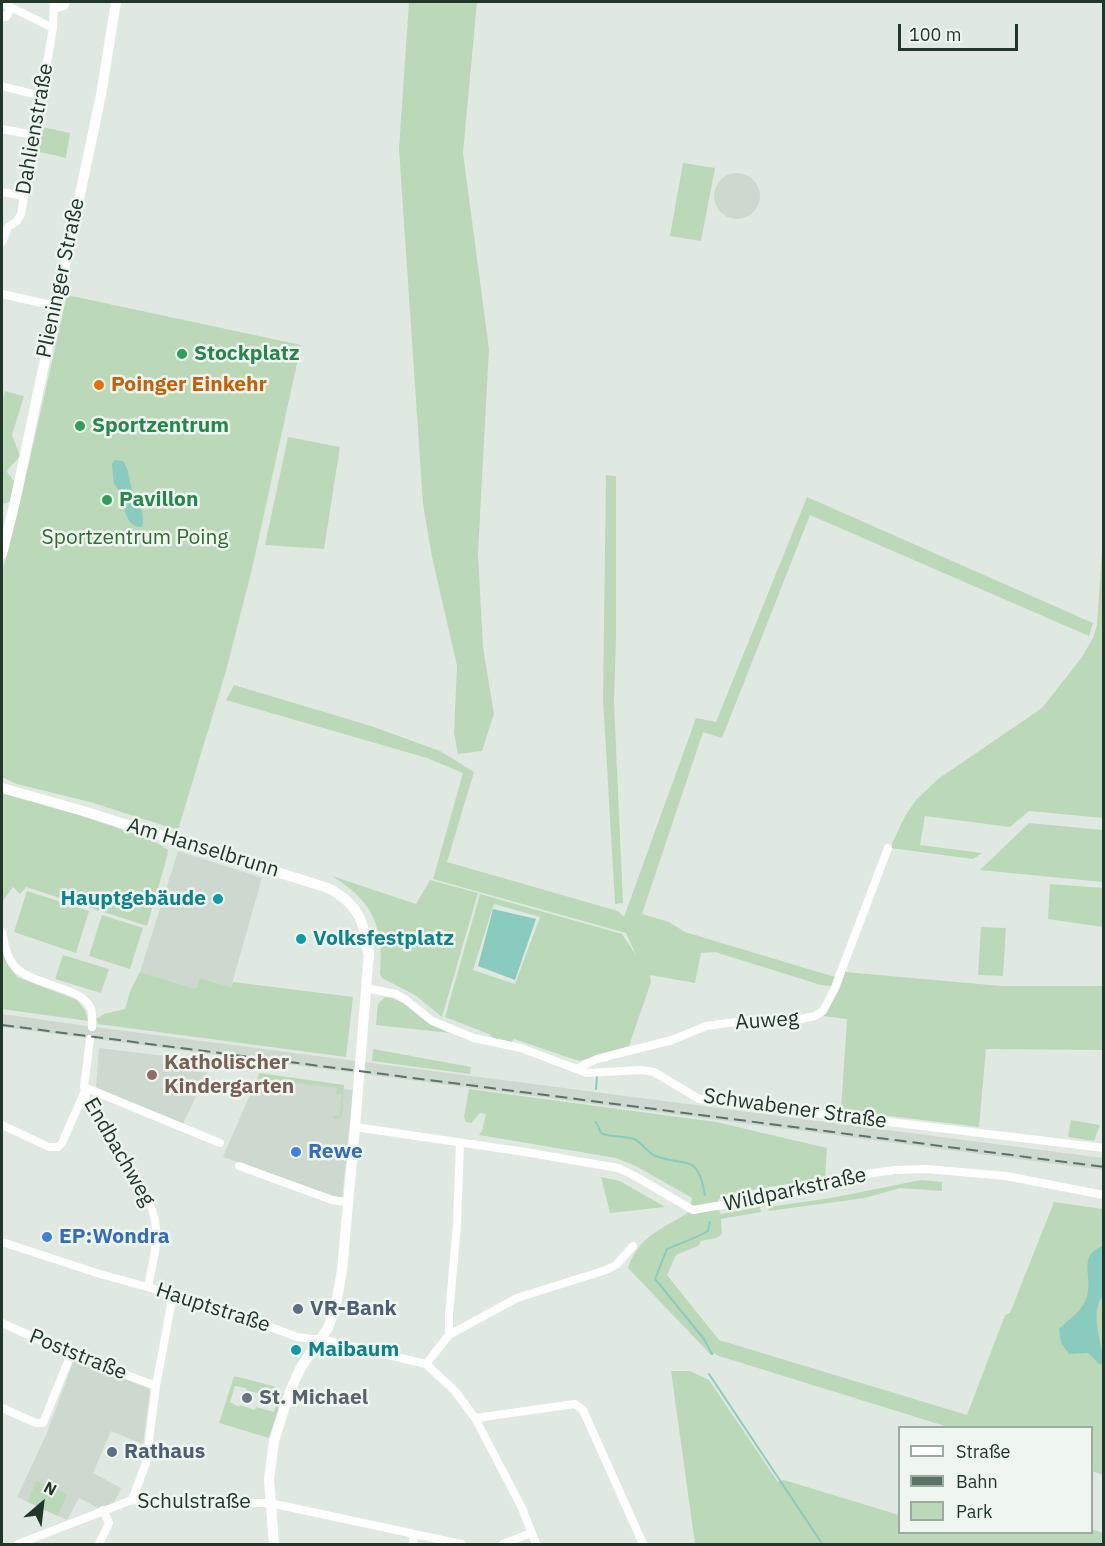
<!DOCTYPE html>
<html>
<head>
<meta charset="utf-8">
<style>
  body { margin:0 }
  #map { position:relative; width:1105px; height:1546px; overflow:hidden; background:#dfe9e1; font-family:"IBM Plex Sans",sans-serif }
  canvas { display:block }
  .frame { position:absolute; inset:0; border:3px solid #21372a; pointer-events:none }
  .legend { position:absolute; left:898px; top:1426px; width:195px; height:108px; box-sizing:border-box; background:#eff6f0; border:2px solid #9daaa1; margin:0; padding:8px 10px; list-style:none; font-size:18px; color:#21372a }
  .legend li { display:flex; align-items:center; gap:12px; height:30px }
  .legend b { width:30px; border:2px solid #9daaa1 }
  .north { position:absolute; left:12px; top:1474px; width:60px; height:60px; -webkit-text-stroke:4px #eff6f0; paint-order:stroke; rotate:28deg; font-size:16px; font-weight:700; line-height:24px; text-align:center; color:#21372a }
  .north::after { content:''; display:block; margin:auto; width:21px; height:27px; background:#21372a; clip-path:polygon(50% 0,100% 100%,50% 72%,0 100%) }
  .scale { position:absolute; left:898px; top:24px; width:120px; height:27px; box-sizing:border-box; border:3px solid #21372a; border-top:0; padding-left:8px; font-size:18px; line-height:21px; white-space:nowrap; color:#21372a; -webkit-text-stroke:4px #eff6f0; paint-order:stroke }
</style>
</head>
<body>
<div id="map">
<canvas width="1105" height="1546"></canvas>
<div class="frame"></div>
<ul class="legend">
<li><b style="height:8px;background:#fff"></b>Straße</li>
<li><b style="height:8px;background:#5b7365"></b>Bahn</li>
<li><b style="height:16px;background:#bbd9b9"></b>Park</li>
</ul>
<div class="north">N</div>
<div class="scale">100 m</div>
</div>
<script>
const ctx = document.querySelector('canvas').getContext('2d');
ctx.lineJoin = 'round';
function paint(path, color) { ctx.fillStyle = color; ctx.fill(path, 'evenodd'); }
function stroke(path, color, width, dash) { ctx.strokeStyle = color; ctx.lineWidth = width; ctx.lineCap = dash ? 'butt' : 'round'; ctx.setLineDash(dash || []); ctx.stroke(path); }
function write(font, color, halo, rows, align = 'center') {
  ctx.font = font + ' "IBM Plex Sans",sans-serif'; ctx.lineWidth = 5; ctx.setLineDash([]); ctx.textBaseline = 'middle'; ctx.strokeStyle = halo; ctx.fillStyle = color; for (const [text, x, y, turn = 0] of rows) {
    ctx.save(); ctx.translate(x, y); ctx.rotate((+turn || 0) * Math.PI / 180); ctx.textAlign = isNaN(turn) ? turn : align; if (halo) ctx.strokeText(text, 0, 0); ctx.fillText(text, 0, 0); ctx.restore();
  }
}
const built = new Path2D(`
  M714 196a23 23 0 1 1 46 0a23 23 0 1 1-46 0Z
  M 178,851 L 262,878 L 231,987 L 200,978 L 196,989 L 140,972 Z
  M 2,1014 L 102,1028 L 1103,1158 L 1103,1170 L 2,1027 Z
  M 99,1048 L 212,1062 L 183,1124 L 178,1124 L 96,1087 Z
  M 258,1076 L 353,1090 L 342,1199 L 223,1157 Z
  M 74,1360 L 150,1389 L 143,1444 L 111,1431 L 93,1473 L 121,1488 L 114,1503 L 100,1509 L 79,1498 L 67,1520 L 17,1497 L 46,1435 Z`);
const green = new Path2D(`
  M 409,2 L 477,2 L 463,153 L 489,349 L 478,553 L 483,647 L 494,714 L 482,751 L 458,754 L 454,733 L 457,666 L 432,557 L 423,504 L 399,149 Z
  M 42,127 L 70,133 L 66,158 L 36,151 Z
  M 683,163 L 715,168 L 701,241 L 670,236 Z
  M 67,295 L 301,345 L 252,569 L 226,671 L 178,830 L 90,802 L 17,784 L 2,777 L 2,573 L 21,498 Z
  M 5,391 L 24,396 L 12,435 L 20,456 C 16,462 10,465 7,472 L 14,481 L 10,502 L 2,504 L 2,403 Z
  M 288,437 L 340,447 L 324,549 L 265,545 Z
  M 606,475 L 616,476 L 616,638 L 614,702 L 623,903 L 615,904 L 603,699 Z
  M 807,497 L 1093,623 L 1089,636 L 810,515 L 722,738 L 703,732 L 642,914 L 669,922 L 685,932 L 835,977 L 832,986 L 821,985 L 715,952 L 701,953 L 695,983 L 650,975 L 651,982 L 629,1046 L 579,1061 L 514,1039 L 511,1043 L 494,1039 L 489,1034 L 445,1017 L 480,894 L 622,934 L 636,955 L 626,933 L 433,879 L 463,773 L 427,758 L 226,700 L 234,685 L 371,726 L 440,751 L 474,772 L 447,862 L 618,911 L 624,917 L 696,718 L 716,722 ZM 494,904 L 540,917 L 515,984 L 473,970 Z
  M 1103,533 L 1103,818 L 1029,811 L 1010,827 L 925,816 L 920,845 L 982,853 L 973,859 L 890,848 L 905,816 L 916,800 L 938,779 L 1042,708 L 1082,657 L 1093,638 L 1097,625 Z
  M 2,791 L 75,813 L 154,841 L 168,850 L 167,857 L 147,926 L 26,887 L 20,894 L 13,887 L 2,902 Z
  M 1029,823 L 1103,830 L 1103,882 L 980,870 Z
  M 332,876 L 416,904 L 430,880 L 478,893 L 442,1017 L 415,995 L 382,978 L 380,974 C 384,927 373,901 332,876 Z
  M 1050,884 L 1103,888 L 1103,927 L 1048,919 Z
  M 27,891 L 89,911 L 76,953 L 14,932 Z
  M 102,915 L 143,928 L 130,969 L 89,956 Z
  M 981,927 L 1006,928 L 1003,976 L 978,975 Z
  M 2,949 L 3,949 L 8,965 L 17,977 L 77,1000 L 85,1010 L 88,1021 L 2,1009 Z
  M 63,955 L 109,969 L 101,993 L 55,979 Z
  M 140,972 L 196,989 L 200,978 L 231,987 L 233,982 L 353,997 L 346,1057 L 98,1024 L 96,1019 L 104,1014 L 125,1009 L 131,989 Z
  M 845,972 L 1002,986 L 1103,986 L 1103,1050 L 986,1049 L 979,1127 L 841,1110 L 847,1019 L 823,1016 L 840,988 Z
  M 385,997 C 403,999 413,1011 427,1021 C 434,1026 442,1029 449,1033 L 376,1025 L 378,1004 Z
  M 373,1049 L 471,1067 L 470,1074 L 372,1061 Z
  M 259,1073 L 344,1085 L 342,1116 L 338,1119 L 334,1119 L 333,1115 L 339,1116 L 342,1095 L 336,1094 L 337,1088 L 263,1079 L 258,1077 Z
  M 469,1089 L 716,1122 L 827,1148 L 825,1178 L 727,1194 L 718,1200 L 720,1214 L 760,1207 L 761,1212 L 721,1219 L 722,1234 L 716,1238 L 701,1241 L 698,1246 L 676,1255 L 667,1275 L 719,1340 L 967,1415 L 1005,1315 L 1010,1313 L 1054,1202 L 1103,1209 L 1103,1475 L 1092,1471 L 1092,1428 L 948,1427 L 716,1355 L 716,1353 L 711,1355 L 628,1268 C 639,1235 663,1229 689,1212 L 692,1198 L 636,1166 L 616,1158 L 479,1135 L 482,1131 L 486,1114 L 480,1113 L 471,1123 L 466,1122 L 464,1117 Z
  M 1071,1120 L 1100,1125 L 1094,1141 L 1068,1137 Z
  M 601,1177 L 620,1181 L 665,1207 L 610,1213 Z
  M 921,1180 L 942,1182 L 942,1191 L 900,1188 L 865,1198 L 769,1211 L 768,1207 L 831,1198 Z
  M 671,1371 L 690,1371 L 709,1380 L 778,1482 L 784,1480 L 899,1515 L 900,1532 L 1092,1532 L 1092,1529 L 1103,1533 L 1101,1544 L 695,1544 Z
  M 234,1376 L 273,1386 L 283,1394 L 269,1438 L 219,1423 ZM 235,1386 L 246,1388 L 246,1390 L 260,1394 L 259,1397 L 270,1401 L 272,1397 L 277,1399 L 274,1412 L 256,1407 L 255,1410 L 240,1405 L 239,1407 L 230,1402 Z
  M 36,1481 L 67,1494 L 58,1516 L 28,1502 Z`);
const water = new Path2D(`
  M 115,460 L 123,461 C 131,473 128,478 132,489 C 138,503 146,512 142,527 C 120,527 127,496 114,484 L 112,464 Z
  M 493,909 L 536,919 L 515,980 L 478,966 Z
  M 1103,1246 L 1103,1296 C 1088,1313 1104,1345 1103,1365 L 1099,1364 L 1088,1353 L 1069,1354 L 1061,1343 L 1059,1329 C 1069,1319 1083,1311 1087,1296 C 1093,1276 1077,1255 1103,1246 Z`);
const stream = new Path2D(`
  M 596,1089 L 597,1076
  M 596,1122 L 601,1133 C 611,1138 623,1135 634,1139 C 643,1143 647,1153 656,1156 C 688,1168 697,1152 705,1195
  M 710,1222 L 708,1231 C 697,1238 680,1243 667,1249 L 655,1279 L 704,1339 L 712,1354
  M 709,1374 L 821,1542`);
const minor = new Path2D(`
  M 2,3 L 53,28
  M 54,9 L 64,6 L 66,2
  M 2,16 L 6,17 L 11,8
  M 2,86 L 41,96
  M 2,129 L 34,135
  M 2,192 L 23,196
  M 2,242 L 8,227 L 17,221 L 21,214 L 53,28 L 54,2
  M 2,294 L 55,306
  M 2,932 C 4,942 6,955 12,963 C 27,986 82,985 91,1009 C 93,1015 92,1021 92,1027
  M 366,988 L 396,994 L 406,1000 L 432,1021 L 474,1038 L 521,1048 L 587,1073 L 641,1070 L 654,1072 L 699,1099 L 1104,1148
  M 90,1039 L 84,1087 L 87,1102 L 149,1202 C 163,1234 154,1253 148,1287
  M 576,1069 L 597,1059 L 672,1040 L 706,1026 L 751,1020 L 801,1019 L 815,1016 L 823,1011 L 834,990 L 888,848
  M 84,1087 L 220,1143
  M 2,1125 L 49,1147 L 58,1147 L 62,1143 L 84,1093
  M 355,1127 L 525,1152 L 618,1168 L 633,1175 L 693,1210 L 811,1190 L 860,1175 L 894,1170 L 927,1169 L 1006,1176 L 1104,1195
  M 239,1166 L 332,1200 L 347,1202
  M 2,1242 L 100,1274 L 216,1306 L 297,1337 L 329,1341 L 426,1364 L 455,1391 L 475,1418 L 522,1508 L 536,1544
  M 2,1323 L 71,1354 L 156,1386
  M 449,1335 L 517,1298 L 606,1270 L 616,1265 L 633,1246
  M 426,1364 L 449,1335 L 449,1315 L 457,1224 L 460,1143
  M 2,1408 L 36,1423 L 43,1423 L 71,1354
  M 475,1418 L 575,1404 L 583,1410 L 643,1544
  M 132,1500 L 146,1463 L 156,1386 L 173,1294
  M 18,1544 L 132,1500 L 184,1503 L 270,1503 L 461,1544
  M 99,1544 L 109,1523 L 103,1510
  M 413,1544 L 414,1535
  M 503,1544 L 531,1533`);
const tertiary = new Path2D(`
  M 2,554 L 14,506 L 101,95 L 116,2
  M 2,788 L 83,811 L 328,888 C 361,905 364,924 369,958
  M 274,1544 L 269,1479 L 274,1441 L 290,1391 L 301,1367 L 328,1328 L 336,1305 L 342,1270 L 355,1127 L 369,952`);
const rail = new Path2D(`
  M 2,1025 L 1104,1167`);
const markers = [
  [182,354,6,"#2e9e5b"],
  [99,385,6,"#e8710a"],
  [80,426,6,"#2e9e5b"],
  [107,500,6,"#2e9e5b"],
  [218,899,6,"#0f9aa8"],
  [301,939,6,"#0f9aa8"],
  [152,1075,6,"#8d6e63"],
  [296,1152,6,"#3f7fe0"],
  [47,1237,6,"#3f7fe0"],
  [298,1309,6,"#5c6f8a"],
  [296,1350,6,"#0f9aa8"],
  [247,1398,6,"#6b7280"],
  [112,1452,6,"#5c6f8a"]
];
const streetNames = [
  ["Dahlienstraße",35,129,-80],
  ["Plieninger Straße",61,278,-78],
  ["Am Hanselbrunn",203,848,17],
  ["Auweg",767,1021,-4],
  ["Schwabener Straße",795,1109,8],
  ["Endbachweg",119,1152,60],
  ["Wildparkstraße",795,1190,-12],
  ["Hauptstraße",213,1308,18],
  ["Poststraße",78,1355,22],
  ["Schulstraße",194,1502]
];
const leisureNames = [
  ["Stockplatz",194,354],
  ["Sportzentrum",92,426],
  ["Pavillon",119,500]
];
const foodNames = [
  ["Poinger Einkehr",111,385]
];
const parkNames = [
  ["Sportzentrum Poing",135,538]
];
const cultureNames = [
  ["Hauptgebäude",206,899,"right"],
  ["Volksfestplatz",313,939],
  ["Maibaum",308,1350]
];
const educationNames = [
  ["Katholischer",164,1063],
  ["Kindergarten",164,1087]
];
const shopNames = [
  ["Rewe",308,1152],
  ["EP:Wondra",59,1237]
];
const serviceNames = [
  ["VR-Bank",310,1309],
  ["Rathaus",124,1452]
];
const worshipNames = [
  ["St. Michael",259,1398]
];
paint(built, '#cdd8cf');
paint(green, '#bbd9b9');
paint(water, '#8acbbf');
stroke(stream, '#8acbbf', 2);
stroke(minor, '#fff', 8);
stroke(tertiary, '#fff', 10);
stroke(rail, '#5b7365', 2, [12, 6]);
for (const [x, y, r, color] of markers) { const dot = new Path2D(); dot.arc(x, y, r, 0, 2 * Math.PI); ctx.fillStyle = color; ctx.fill(dot); stroke(dot, '#eff6f0', 2); }
write('21px', '#21372a', '#eff6f0', streetNames);
write('bold 21px', '#27864d', '#eff6f0', leisureNames, 'left');
write('bold 21px', '#c56008', '#eff6f0', foodNames, 'left');
write('21px', '#2f6b32', '#eff6f0', parkNames);
write('bold 21px', '#0d838f', '#eff6f0', cultureNames, 'left');
write('bold 21px', '#785e54', '#eff6f0', educationNames, 'left');
write('bold 21px', '#366cbe', '#eff6f0', shopNames, 'left');
write('bold 21px', '#4e5e75', '#eff6f0', serviceNames, 'left');
write('bold 21px', '#5b616d', '#eff6f0', worshipNames, 'left');
</script>
</body>
</html>
